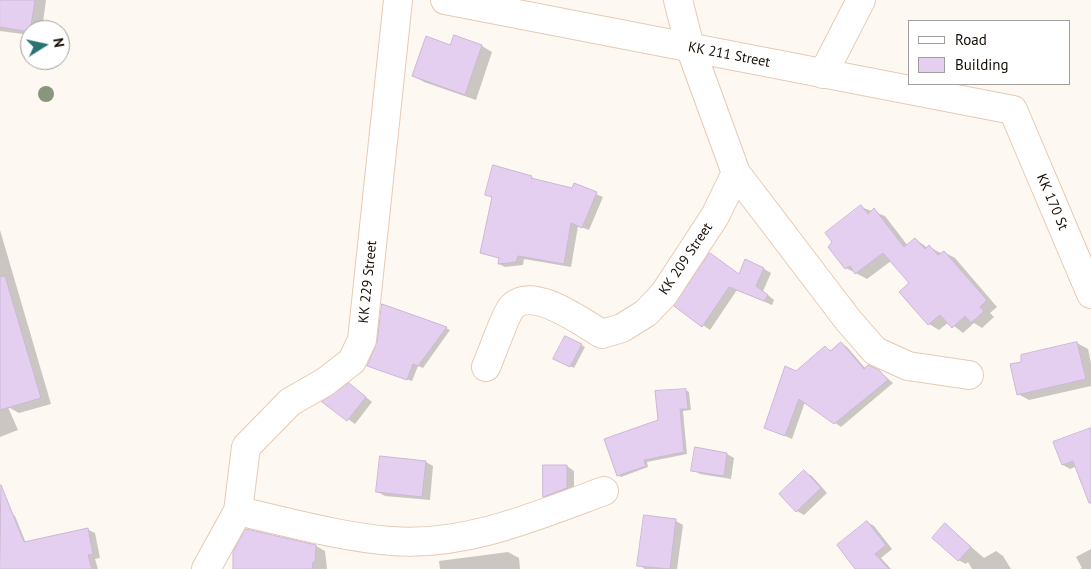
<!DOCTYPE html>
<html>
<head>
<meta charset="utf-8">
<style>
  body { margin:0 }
  #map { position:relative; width:1091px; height:569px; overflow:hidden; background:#fef8f3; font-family:"PT Sans",sans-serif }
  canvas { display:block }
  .legend { position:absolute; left:908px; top:20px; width:162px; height:65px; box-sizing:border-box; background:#fff; border:1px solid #a29e9b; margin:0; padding:6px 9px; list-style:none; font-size:15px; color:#160d05 }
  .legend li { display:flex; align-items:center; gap:10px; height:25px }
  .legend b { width:25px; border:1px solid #a29e9b }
  .north { position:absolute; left:20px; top:20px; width:50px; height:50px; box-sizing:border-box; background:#fff; border:1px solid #a29e9b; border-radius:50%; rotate:80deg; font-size:14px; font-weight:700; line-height:20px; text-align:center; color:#160d05 }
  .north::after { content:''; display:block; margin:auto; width:18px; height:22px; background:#297375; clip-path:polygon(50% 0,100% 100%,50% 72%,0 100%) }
</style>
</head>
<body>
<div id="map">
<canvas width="1091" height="569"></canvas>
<ul class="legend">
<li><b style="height:6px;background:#fff"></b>Road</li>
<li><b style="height:14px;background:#e5cff1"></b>Building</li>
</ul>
<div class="north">N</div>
</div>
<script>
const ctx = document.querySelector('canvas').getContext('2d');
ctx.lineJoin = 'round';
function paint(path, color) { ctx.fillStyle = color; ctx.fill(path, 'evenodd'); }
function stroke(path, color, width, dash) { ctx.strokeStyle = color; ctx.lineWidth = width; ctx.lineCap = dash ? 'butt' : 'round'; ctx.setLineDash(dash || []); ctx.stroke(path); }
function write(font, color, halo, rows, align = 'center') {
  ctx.font = font + ' "PT Sans",sans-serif'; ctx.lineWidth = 4; ctx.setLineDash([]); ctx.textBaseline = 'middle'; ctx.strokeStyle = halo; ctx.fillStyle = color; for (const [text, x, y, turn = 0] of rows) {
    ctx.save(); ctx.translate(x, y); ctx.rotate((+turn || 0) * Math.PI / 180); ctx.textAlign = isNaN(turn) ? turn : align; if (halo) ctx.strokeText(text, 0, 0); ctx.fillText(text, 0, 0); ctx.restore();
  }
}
const shadow = new Path2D(`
  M 0,0 L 46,0 L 42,30 L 30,30 L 30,35 L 0,31 Z
  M 451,46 L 482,46 L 492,52 L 476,100 L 424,82 L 413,76 Z
  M 531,177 L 538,181 L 596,194 L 603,197 L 589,230 L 578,226 L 571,267 L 524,259 L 523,265 L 505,267 L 499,264 L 500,259 L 481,252 L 493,198 L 486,195 Z
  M 861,207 L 885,216 L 908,246 L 915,239 L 928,248 L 930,247 L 942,254 L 944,252 L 955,258 L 997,307 L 990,313 L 994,317 L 982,328 L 974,323 L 963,333 L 949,322 L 939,330 L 929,324 L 911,283 L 891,261 L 867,279 L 846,268 Z
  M 0,230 L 51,404 L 19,413 L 8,407 L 18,430 L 0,437 Z
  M 764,269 L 771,273 L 763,291 L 774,300 L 772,305 L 737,290 L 710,330 L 676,306 L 740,275 Z
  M 446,328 L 450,330 L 423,368 L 418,366 L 412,381 L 373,368 Z
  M 566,337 L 585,347 L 574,368 L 555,358 Z
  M 841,343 L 847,347 L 866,369 L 879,371 L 893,383 L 841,427 L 805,402 L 792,439 L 765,427 L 796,373 L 825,347 L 832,351 Z
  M 1077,343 L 1088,349 L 1091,363 L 1091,386 L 1029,400 L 1018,394 Z
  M 356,389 L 372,402 L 355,424 L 324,402 Z
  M 686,390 L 689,392 L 691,410 L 683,411 L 687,454 L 647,462 L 648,467 L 621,477 L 618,475 L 659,421 L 657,392 Z
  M 1091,429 L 1091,488 L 1077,466 L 1070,469 L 1063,465 Z
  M 727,454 L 734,458 L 731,479 L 700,474 L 693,470 Z
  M 426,462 L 433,466 L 430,500 L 385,496 L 378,492 Z
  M 567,466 L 574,471 L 574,492 L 552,500 L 544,496 Z
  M 804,472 L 812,476 L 827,493 L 804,515 L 797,511 Z
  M 12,514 L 15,516 L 26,543 L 87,529 L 95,533 L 100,558 L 95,559 L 98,569 L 38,569 L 30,551 L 0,563 L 0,519 Z
  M 676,521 L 683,525 L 677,569 L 645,569 L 639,565 Z
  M 867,522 L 874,526 L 892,549 L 881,558 L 891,569 L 858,569 Z
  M 946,525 L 984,558 L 996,551 L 1003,556 L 1011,569 L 972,569 L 968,562 L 966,564 L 958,560 Z
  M 316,546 L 325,551 L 327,569 L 234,569 Z
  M 1091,549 L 1091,569 L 1080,569 L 1082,568 L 1076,557 Z
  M 508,552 L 519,558 L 520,569 L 440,569 L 439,561 Z`);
const building = new Path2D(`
  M 0,0 L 35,0 L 30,32 L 0,27 Z
  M 454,35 L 482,45 L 465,95 L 412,76 L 426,36 L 450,45 Z
  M 493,165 L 532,176 L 531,178 L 572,188 L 574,183 L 597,192 L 582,228 L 571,223 L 564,264 L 518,256 L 516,262 L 498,264 L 499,258 L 480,253 L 492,197 L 485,195 Z
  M 861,205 L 868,214 L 874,208 L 904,247 L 915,238 L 925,249 L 929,245 L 938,255 L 944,251 L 987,300 L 980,307 L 984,311 L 971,323 L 965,316 L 952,328 L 940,315 L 928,325 L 899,292 L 909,283 L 883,253 L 855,274 L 850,266 L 845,269 L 828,247 L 832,242 L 825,233 Z
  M 710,253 L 739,274 L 745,259 L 764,268 L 756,286 L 768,295 L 764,301 L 729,287 L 702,327 L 674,306 Z
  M 5,276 L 41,398 L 0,410 L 0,277 Z
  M 382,304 L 447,327 L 418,366 L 413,364 L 407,380 L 367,366 L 377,342 Z
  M 565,336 L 582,344 L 570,367 L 553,359 Z
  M 841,342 L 864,369 L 868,365 L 879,370 L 888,380 L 834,424 L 799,399 L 785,436 L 764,428 L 785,366 L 796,371 L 825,346 L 830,351 Z
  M 1077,342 L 1086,379 L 1017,395 L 1010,364 L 1021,362 L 1021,355 Z
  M 349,383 L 366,397 L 347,421 L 322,402 Z
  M 686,389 L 688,409 L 680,409 L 684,452 L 644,460 L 646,466 L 617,476 L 604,439 L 658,420 L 655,391 Z
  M 1091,428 L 1091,503 L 1089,503 L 1073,461 L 1062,465 L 1053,442 Z
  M 695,447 L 727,453 L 724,476 L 691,471 Z
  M 380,456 L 426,461 L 422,497 L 376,492 Z
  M 543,465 L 567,465 L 567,488 L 543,497 Z
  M 804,470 L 821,488 L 796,512 L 779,494 Z
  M 1,485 L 24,542 L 88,528 L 93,554 L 88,555 L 92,569 L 0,569 Z
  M 644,515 L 676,519 L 670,569 L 637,566 Z
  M 867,521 L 886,545 L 875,554 L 889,569 L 855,569 L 837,545 Z
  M 945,523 L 971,547 L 958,561 L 932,538 Z
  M 246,529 L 316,545 L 315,562 L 313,562 L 312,569 L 233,569 L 233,552 Z`);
const street = new Path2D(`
  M 823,74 L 861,0
  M 736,173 L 848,320 L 875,351 L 908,366 L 969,375
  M 486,367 C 491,356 506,313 512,307 C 533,285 583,323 602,334 L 622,328 L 646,313 L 664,294 L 715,216 L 736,173 L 690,47 L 678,0
  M 238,511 C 288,522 340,537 391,541 C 465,547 536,516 604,491
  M 206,569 L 238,511 L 246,447 L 290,402 L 325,382 L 352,361 L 362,340 L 398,0`);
const secondary = new Path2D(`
  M 445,0 L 1013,110 L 1091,294`);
const trees = [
  [46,94]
];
const streetNames = [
  ["KK 211 Street",729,55,11],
  ["KK 170 St",1052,202,67],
  ["KK 209 Street",686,259,-56],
  ["KK 229 Street",368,282,-84]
];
paint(shadow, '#0003');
paint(building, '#e5cff1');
stroke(building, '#cab8d5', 1);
stroke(street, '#e6cab2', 30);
stroke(secondary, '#e6cab2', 30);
stroke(street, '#fff', 28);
stroke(secondary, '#fff', 28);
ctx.fillStyle = '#88977c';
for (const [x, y] of trees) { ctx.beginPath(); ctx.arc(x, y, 8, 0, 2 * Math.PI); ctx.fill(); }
write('14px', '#160d05', '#fff', streetNames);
</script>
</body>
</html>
